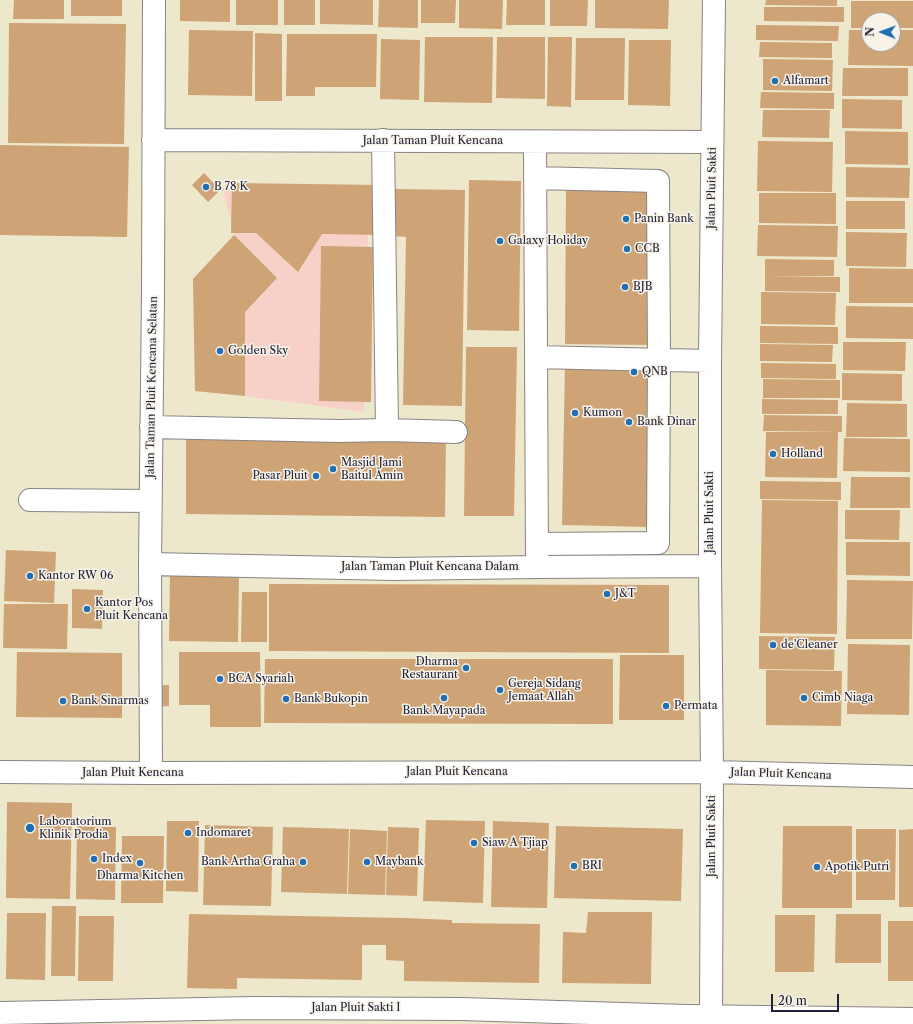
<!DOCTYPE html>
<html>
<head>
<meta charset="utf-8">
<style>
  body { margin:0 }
  #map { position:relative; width:913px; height:1024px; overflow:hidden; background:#ede7cc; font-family:"Libre Caslon Text",serif }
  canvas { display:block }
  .north { position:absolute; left:861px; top:12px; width:40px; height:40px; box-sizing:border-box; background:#f7f3e8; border:1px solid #a29fa3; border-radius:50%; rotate:271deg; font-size:11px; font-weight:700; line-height:16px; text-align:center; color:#22223b }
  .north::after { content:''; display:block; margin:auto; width:14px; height:18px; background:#1f6fb2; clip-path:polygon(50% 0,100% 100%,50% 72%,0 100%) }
  .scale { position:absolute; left:771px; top:994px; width:68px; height:18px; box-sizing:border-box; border:2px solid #22223b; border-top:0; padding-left:5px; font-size:12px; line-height:14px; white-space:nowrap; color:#22223b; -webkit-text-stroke:3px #f7f3e8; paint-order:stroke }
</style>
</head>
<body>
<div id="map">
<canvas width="913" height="1024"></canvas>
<div class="north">N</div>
<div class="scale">20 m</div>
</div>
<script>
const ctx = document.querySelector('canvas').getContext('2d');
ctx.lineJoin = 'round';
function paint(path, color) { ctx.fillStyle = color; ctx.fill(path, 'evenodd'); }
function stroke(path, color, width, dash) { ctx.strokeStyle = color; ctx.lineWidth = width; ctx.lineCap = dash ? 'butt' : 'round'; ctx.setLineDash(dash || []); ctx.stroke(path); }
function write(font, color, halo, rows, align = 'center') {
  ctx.font = font + ' "Libre Caslon Text",serif'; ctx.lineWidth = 3; ctx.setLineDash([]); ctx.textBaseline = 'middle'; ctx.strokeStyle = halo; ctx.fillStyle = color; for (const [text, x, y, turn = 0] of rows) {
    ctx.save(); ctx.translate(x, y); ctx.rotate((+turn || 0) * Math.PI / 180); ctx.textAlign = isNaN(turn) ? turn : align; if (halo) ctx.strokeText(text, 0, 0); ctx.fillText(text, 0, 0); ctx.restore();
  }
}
const built = new Path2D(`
  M 223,188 L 369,192 L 364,412 L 245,396 L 195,391 L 193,279 L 234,235 Z`);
const building = new Path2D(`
  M 14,0 L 64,0 L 64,19 L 13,19 Z
  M 71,0 L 122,0 L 122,16 L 71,16 Z
  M 180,0 L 230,0 L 230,22 L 180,21 Z
  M 236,0 L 278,0 L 278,25 L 236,25 Z
  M 284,0 L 315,0 L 315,25 L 284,25 Z
  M 320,0 L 373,0 L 373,25 L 320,24 Z
  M 379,0 L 418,0 L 418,28 L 378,27 Z
  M 421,0 L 456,0 L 455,23 L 421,23 Z
  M 459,0 L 503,0 L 502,29 L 459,28 Z
  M 507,0 L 545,0 L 545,25 L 506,25 Z
  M 550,0 L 588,0 L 587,26 L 550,26 Z
  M 595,0 L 669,0 L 668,29 L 595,28 Z
  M 766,0 L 837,0 L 837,6 L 765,5 Z
  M 851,1 L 913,1 L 913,28 L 893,28 L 893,20 L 869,20 L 869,28 L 851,28 Z
  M 764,7 L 844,7 L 844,22 L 764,21 Z
  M 9,23 L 126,24 L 124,144 L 8,143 Z
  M 756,25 L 839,26 L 838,41 L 756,40 Z
  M 189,30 L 253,31 L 252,96 L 188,95 Z
  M 849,30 L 869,30 L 869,44 L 893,44 L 893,30 L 913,30 L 913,66 L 848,65 Z
  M 255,33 L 282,34 L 282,101 L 255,101 Z
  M 287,34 L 377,34 L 376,87 L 315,87 L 315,96 L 286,96 Z
  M 425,37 L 493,37 L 492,103 L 424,102 Z
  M 497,37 L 545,37 L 545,99 L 496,98 Z
  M 548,37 L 572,37 L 571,107 L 547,106 Z
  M 576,38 L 625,38 L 624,100 L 575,100 Z
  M 381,39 L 420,40 L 419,100 L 380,99 Z
  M 629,40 L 671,40 L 670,106 L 628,105 Z
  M 760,42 L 832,43 L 832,58 L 759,57 Z
  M 763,59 L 833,60 L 832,91 L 763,90 Z
  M 843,68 L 908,68 L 908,96 L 842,96 Z
  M 761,92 L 834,93 L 834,109 L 760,108 Z
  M 842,99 L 902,100 L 902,129 L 842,128 Z
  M 763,110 L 830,110 L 829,138 L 762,137 Z
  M 845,131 L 908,132 L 908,165 L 845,164 Z
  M 758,141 L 833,142 L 832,192 L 757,191 Z
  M 0,145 L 129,147 L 127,237 L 0,235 Z
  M 846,167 L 910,168 L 909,198 L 846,197 Z
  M 204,173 L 220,190 L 208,202 L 192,185 Z
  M 469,180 L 521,181 L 519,331 L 467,330 Z
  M 232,183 L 381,185 L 381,235 L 322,234 L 298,272 L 256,233 L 231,233 Z
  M 566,184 L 648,184 L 647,345 L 565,344 Z
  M 395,189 L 465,190 L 462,406 L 403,405 L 406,237 L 394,236 Z
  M 759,193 L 836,193 L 836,224 L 759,223 Z
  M 846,201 L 905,201 L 905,229 L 846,229 Z
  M 758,225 L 838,226 L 837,257 L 757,256 Z
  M 846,232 L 907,233 L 906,267 L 846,266 Z
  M 234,235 L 277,278 L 245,312 L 245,396 L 195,391 L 193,279 Z
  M 321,246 L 373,247 L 371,402 L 319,401 Z
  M 765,259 L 834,260 L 834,276 L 765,276 Z
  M 849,268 L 913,269 L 913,303 L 849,303 Z
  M 765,276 L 840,277 L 840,292 L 765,291 Z
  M 761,292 L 836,293 L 835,325 L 761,324 Z
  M 846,306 L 913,307 L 913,339 L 846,338 Z
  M 760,326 L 838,327 L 838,344 L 760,343 Z
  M 843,342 L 906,342 L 905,371 L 843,370 Z
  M 760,344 L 833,345 L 832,362 L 760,361 Z
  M 466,347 L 517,347 L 514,516 L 464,516 Z
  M 565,363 L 650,364 L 648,527 L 562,525 Z
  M 761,363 L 836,364 L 836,379 L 761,378 Z
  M 842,373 L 902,374 L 902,401 L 842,400 Z
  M 763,379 L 840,380 L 840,398 L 763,398 Z
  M 762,399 L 838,400 L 838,414 L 762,414 Z
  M 847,403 L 907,404 L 907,437 L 846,437 Z
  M 764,415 L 842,416 L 842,432 L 763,431 Z
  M 766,432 L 838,432 L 837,478 L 765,477 Z
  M 186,434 L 446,437 L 445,517 L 186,514 Z
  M 844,438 L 910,439 L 910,472 L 843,471 Z
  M 851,477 L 910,477 L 910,508 L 850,508 Z
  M 760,481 L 841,482 L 841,500 L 760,499 Z
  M 762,500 L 838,501 L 837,634 L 760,633 Z
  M 845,510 L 900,510 L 899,540 L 845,539 Z
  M 846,542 L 910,542 L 910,576 L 846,575 Z
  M 6,550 L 56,552 L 54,603 L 4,601 Z
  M 170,573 L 239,574 L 238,642 L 169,641 Z
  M 847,580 L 913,581 L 912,639 L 846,639 Z
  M 269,584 L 669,585 L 669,653 L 269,651 Z
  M 72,589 L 103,590 L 102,629 L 72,628 Z
  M 242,592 L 267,592 L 267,642 L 241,642 Z
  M 4,604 L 68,604 L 67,649 L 3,648 Z
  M 759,636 L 835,637 L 834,670 L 759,669 Z
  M 848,644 L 910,645 L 909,715 L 847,714 Z
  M 17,652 L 122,653 L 122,718 L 16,717 Z
  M 179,652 L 260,652 L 261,727 L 210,727 L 210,705 L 179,705 Z
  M 620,655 L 684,655 L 684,720 L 619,720 Z
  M 265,659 L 613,659 L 613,724 L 264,723 Z
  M 766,670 L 842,671 L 841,726 L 766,725 Z
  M 154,685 L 169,685 L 169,706 L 154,707 Z
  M 7,802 L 72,803 L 70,899 L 6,898 Z
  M 426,820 L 485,821 L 483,903 L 423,901 Z
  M 167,821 L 199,821 L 198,892 L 166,891 Z
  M 493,821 L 549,823 L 547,908 L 491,907 Z
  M 205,825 L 273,827 L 271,906 L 203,905 Z
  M 77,826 L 116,827 L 115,900 L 76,899 Z
  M 556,826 L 683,829 L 681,901 L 554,898 Z
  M 783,826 L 852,826 L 852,908 L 782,908 Z
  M 283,827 L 349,829 L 347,894 L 281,892 Z
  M 388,827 L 419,828 L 417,896 L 386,895 Z
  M 350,829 L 387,831 L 385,895 L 348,894 Z
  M 856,829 L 896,829 L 895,900 L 856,900 Z
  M 913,829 L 913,907 L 899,907 L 899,830 Z
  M 122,836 L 164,836 L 163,903 L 121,903 Z
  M 52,906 L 76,906 L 75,976 L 51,976 Z
  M 588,912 L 652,912 L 651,984 L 562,983 L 563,932 L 586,933 Z
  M 7,913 L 46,913 L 45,980 L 6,979 Z
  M 189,914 L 405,918 L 452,920 L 452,923 L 540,924 L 539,983 L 404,981 L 404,961 L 386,960 L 386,945 L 362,945 L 362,980 L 237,978 L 237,989 L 187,988 Z
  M 836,914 L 881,914 L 881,963 L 835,963 Z
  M 775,915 L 815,915 L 814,972 L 775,972 Z
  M 79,916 L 114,916 L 113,981 L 78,981 Z
  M 888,921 L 913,921 L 913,981 L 888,981 Z`);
const minor = new Path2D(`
  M 153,140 L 712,142
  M 535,142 L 537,560
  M 535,178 L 658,181 L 659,360 L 658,543 L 537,544
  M 536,357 L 710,361
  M 151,427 L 339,431 L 387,430 L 383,140
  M 387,430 L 456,432
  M 30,500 L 150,501
  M 150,564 L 394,569 L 537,567 L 710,566
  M 0,772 L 151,773 L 712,772 L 913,777
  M 151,773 L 150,564 L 153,293 L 154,0
  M 0,1013 L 253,1008 L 462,1009 L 687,1016 L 913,1019
  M 711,1024 L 712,772 L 710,566 L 710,361 L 714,0`);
const markers = [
  [775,81,4,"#1f6fb2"],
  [206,187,4,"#1f6fb2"],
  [626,219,4,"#1f6fb2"],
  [500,241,4,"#1f6fb2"],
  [627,249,4,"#1f6fb2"],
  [625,287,4,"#1f6fb2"],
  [220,351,4,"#1f6fb2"],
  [634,372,4,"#1f6fb2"],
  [575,413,4,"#1f6fb2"],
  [629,422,4,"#1f6fb2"],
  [773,454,4,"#1f6fb2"],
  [333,469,4,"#1f6fb2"],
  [316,476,4,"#1f6fb2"],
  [30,576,4,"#1f6fb2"],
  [607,594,4,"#1f6fb2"],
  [87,609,4,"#1f6fb2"],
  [773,645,4,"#1f6fb2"],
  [466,668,4,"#1f6fb2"],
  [220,679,4,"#1f6fb2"],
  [500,690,4,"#1f6fb2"],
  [444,698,4,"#1f6fb2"],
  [804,698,4,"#1f6fb2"],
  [286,699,4,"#1f6fb2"],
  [63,701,4,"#1f6fb2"],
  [666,706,4,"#1f6fb2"],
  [30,828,5,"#1f6fb2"],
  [188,833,4,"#1f6fb2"],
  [474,843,4,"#1f6fb2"],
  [94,859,4,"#1f6fb2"],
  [303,862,4,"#1f6fb2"],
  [367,862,4,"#1f6fb2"],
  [140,863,4,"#1f6fb2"],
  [574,866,4,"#1f6fb2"],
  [817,867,4,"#1f6fb2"]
];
const poiNames = [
  ["Alfamart",783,81],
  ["B 78 K",214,187],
  ["Panin Bank",634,219],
  ["Galaxy Holiday",508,241],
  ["CCB",635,249],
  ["BJB",633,287],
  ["Golden Sky",228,351],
  ["QNB",642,372],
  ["Kumon",583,413],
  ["Bank Dinar",637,422],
  ["Holland",781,454],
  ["Masjid Jami",341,463],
  ["Baitul Amin",341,476],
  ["Pasar Pluit",308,476,"right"],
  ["Kantor RW 06",38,576],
  ["J&T",615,594],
  ["Kantor Pos",95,603],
  ["Pluit Kencana",95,616],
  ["de’Cleaner",781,645],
  ["Dharma",458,662,"right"],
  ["Restaurant",458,675,"right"],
  ["BCA Syariah",228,679],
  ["Gereja Sidang",508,684],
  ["Jemaat Allah",508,697],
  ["Cimb Niaga",812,698],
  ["Bank Bukopin",294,699],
  ["Bank Sinarmas",71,701],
  ["Permata",674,706],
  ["Bank Mayapada",444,711,"center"],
  ["Laboratorium",39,822],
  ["Klinik Prodia",39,835],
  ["Indomaret",196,833],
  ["Siaw A Tjiap",482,843],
  ["Index",102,859],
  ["Bank Artha Graha",295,862,"right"],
  ["Maybank",375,862],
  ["BRI",582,866],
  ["Apotik Putri",825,867],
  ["Dharma Kitchen",140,876,"center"]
];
const streetNames = [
  ["Jalan Taman Pluit Kencana",433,141],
  ["Jalan Pluit Sakti",712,188,-89],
  ["Jalan Taman Pluit Kencana Selatan",152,387,-89],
  ["Jalan Pluit Sakti",710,512,-90],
  ["Jalan Taman Pluit Kencana Dalam",430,567],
  ["Jalan Pluit Kencana",457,772],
  ["Jalan Pluit Kencana",133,773],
  ["Jalan Pluit Kencana",781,774,2],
  ["Jalan Pluit Sakti",712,836,-90],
  ["Jalan Pluit Sakti I",356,1008]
];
paint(built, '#f7d1c7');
paint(building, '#cea375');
stroke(minor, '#888484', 24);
stroke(minor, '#fff', 22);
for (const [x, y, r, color] of markers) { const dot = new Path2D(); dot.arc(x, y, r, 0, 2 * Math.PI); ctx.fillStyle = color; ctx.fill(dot); stroke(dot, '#f7f3e8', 1.5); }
write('11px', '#22223b', '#f7f3e8', poiNames, 'left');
write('11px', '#22223b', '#f7f3e8', streetNames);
</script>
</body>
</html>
